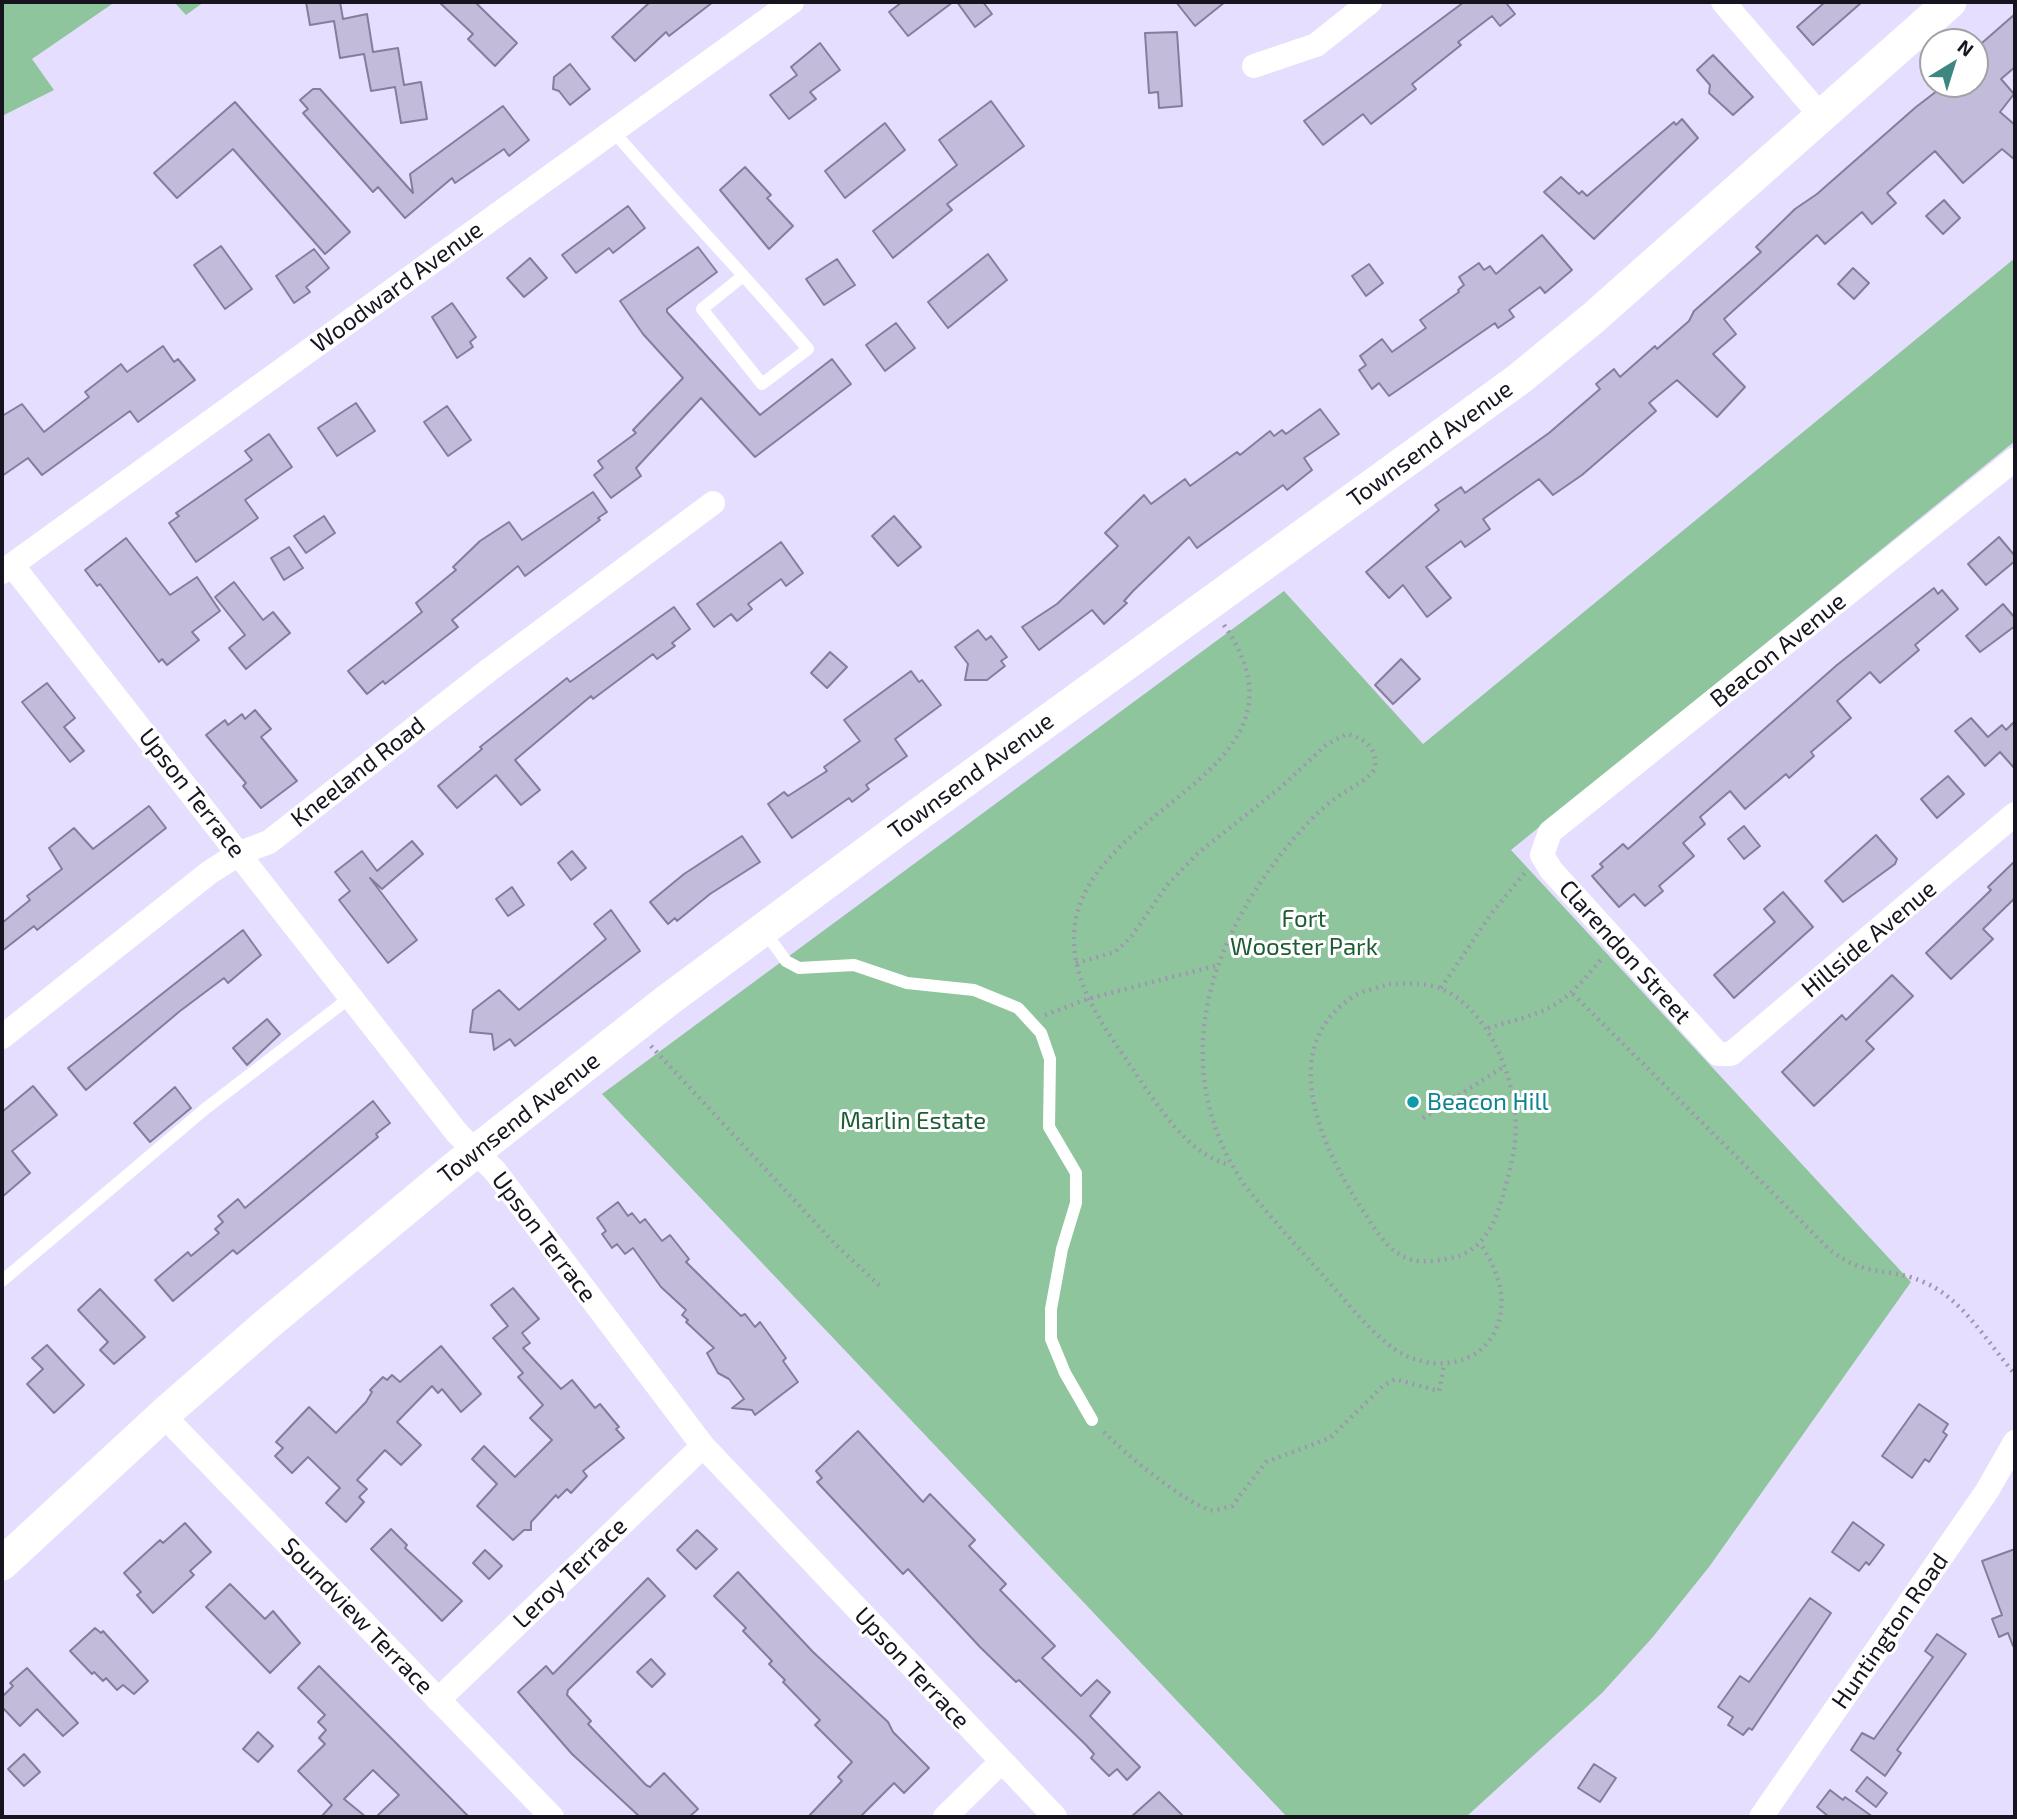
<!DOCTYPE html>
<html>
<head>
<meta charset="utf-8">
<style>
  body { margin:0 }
  #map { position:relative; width:2017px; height:1819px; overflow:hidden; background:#e6defe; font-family:"Exo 2",sans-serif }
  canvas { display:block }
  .frame { position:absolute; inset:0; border:4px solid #17141f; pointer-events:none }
  .north { position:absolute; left:1919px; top:28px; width:70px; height:70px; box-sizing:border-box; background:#fff; border:2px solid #a2a1a5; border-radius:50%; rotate:38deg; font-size:19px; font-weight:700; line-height:28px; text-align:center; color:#17141f }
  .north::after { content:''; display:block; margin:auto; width:24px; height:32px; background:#3e8681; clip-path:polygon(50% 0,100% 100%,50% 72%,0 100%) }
</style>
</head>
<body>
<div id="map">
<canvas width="2017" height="1819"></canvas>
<div class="frame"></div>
<div class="north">N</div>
</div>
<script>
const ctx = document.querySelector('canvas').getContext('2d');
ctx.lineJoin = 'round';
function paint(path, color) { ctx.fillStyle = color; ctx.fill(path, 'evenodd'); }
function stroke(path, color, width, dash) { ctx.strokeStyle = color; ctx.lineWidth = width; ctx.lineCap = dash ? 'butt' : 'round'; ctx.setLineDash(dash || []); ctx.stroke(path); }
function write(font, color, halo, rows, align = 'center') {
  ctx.font = font + ' "Exo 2",sans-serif'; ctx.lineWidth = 6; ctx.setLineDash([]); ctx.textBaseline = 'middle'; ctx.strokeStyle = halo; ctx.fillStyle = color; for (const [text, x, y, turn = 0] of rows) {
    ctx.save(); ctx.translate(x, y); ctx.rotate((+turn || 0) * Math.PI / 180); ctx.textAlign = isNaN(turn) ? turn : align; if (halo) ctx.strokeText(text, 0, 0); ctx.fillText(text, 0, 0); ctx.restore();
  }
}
const green = new Path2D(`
  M 2,2 L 115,2 L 32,59 L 54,90 L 2,116 Z
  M 174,2 L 204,2 L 186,15 Z
  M 2015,258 L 2015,441 L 1511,850 L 1911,1282 L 1709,1567 L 1652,1638 L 1602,1693 L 1466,1817 L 1287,1817 L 602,1094 L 1284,591 L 1423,744 Z`);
const building = new Path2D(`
  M 306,2 L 340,2 L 343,19 L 367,14 L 373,52 L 398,48 L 404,85 L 421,82 L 427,119 L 401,123 L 395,87 L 371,91 L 364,54 L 340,58 L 334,21 L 310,25 Z
  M 439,2 L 475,2 L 517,43 L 495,66 L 468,39 L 473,34 Z
  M 650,2 L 713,2 L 669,36 L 666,32 L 635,61 L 612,37 Z
  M 902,2 L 953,2 L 908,36 L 889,12 Z
  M 957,2 L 983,2 L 992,14 L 975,27 Z
  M 1176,2 L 1225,2 L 1195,26 Z
  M 1464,2 L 1509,2 L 1507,4 L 1515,14 L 1500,26 L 1492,16 L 1458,42 L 1461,45 L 1412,84 L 1416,89 L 1371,124 L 1363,114 L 1323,145 L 1304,121 Z
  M 1825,2 L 1862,2 L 1813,45 L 1797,27 Z
  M 2015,14 L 2015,67 L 2001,79 L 2014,94 L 2000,112 L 2015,125 L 2015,160 L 2002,149 L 1963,183 L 1935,151 L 1887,193 L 1896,203 L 1872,224 L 1862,212 L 1825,244 L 1817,235 L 1724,319 L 1736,334 L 1713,354 L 1745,387 L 1717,417 L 1677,380 L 1649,403 L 1656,411 L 1582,475 L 1553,495 L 1539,479 L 1483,519 L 1490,529 L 1465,547 L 1461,541 L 1426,567 L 1451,598 L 1427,617 L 1403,585 L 1389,598 L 1366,572 L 1439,510 L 1435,505 L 1461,487 L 1465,493 L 1549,433 L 1600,389 L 1596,384 L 1614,369 L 1620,377 L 1655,346 L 1657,349 L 1689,321 L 1694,311 L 1761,252 L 1756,247 L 1795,209 L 1817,194 L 1916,107 L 1946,84 L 1975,84 L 1975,49 Z
  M 1177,32 L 1182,106 L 1159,108 L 1158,92 L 1149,93 L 1145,33 Z
  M 820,43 L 840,70 L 810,92 L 816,99 L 789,119 L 770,95 L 797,75 L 791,67 Z
  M 1713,55 L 1753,97 L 1733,115 L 1709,93 L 1710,85 L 1697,70 Z
  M 570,64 L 590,89 L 570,105 L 559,91 L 553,89 L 554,77 Z
  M 313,89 L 320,89 L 413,193 L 410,174 L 503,106 L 529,140 L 509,156 L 504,149 L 455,183 L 452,178 L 405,218 L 378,187 L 373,192 L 303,113 L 308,109 L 300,100 Z
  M 991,101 L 1024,146 L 947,204 L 952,210 L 893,258 L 873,231 L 957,165 L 939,140 Z
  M 235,102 L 350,232 L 325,254 L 233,149 L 177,198 L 154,173 Z
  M 1682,119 L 1698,138 L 1594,239 L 1544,192 L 1561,177 L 1579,194 L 1582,191 L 1587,196 L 1674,122 L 1676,125 Z
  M 885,123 L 905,150 L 845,198 L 825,171 Z
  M 745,167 L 771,195 L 767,198 L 793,226 L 769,249 L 720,190 Z
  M 1944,200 L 1960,218 L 1943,234 L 1926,216 Z
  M 628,206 L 645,228 L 613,253 L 609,248 L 576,273 L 562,255 Z
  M 1542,235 L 1572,270 L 1545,293 L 1540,287 L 1509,310 L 1514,317 L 1498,328 L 1495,323 L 1389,396 L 1379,383 L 1372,389 L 1359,370 L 1366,365 L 1360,356 L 1382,339 L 1392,352 L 1426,328 L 1420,320 L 1459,292 L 1458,290 L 1464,285 L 1459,277 L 1479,263 L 1484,270 L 1490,266 L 1496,274 Z
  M 221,246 L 252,289 L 225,309 L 194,265 Z
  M 698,247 L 717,272 L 667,309 L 667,312 L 760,415 L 832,359 L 851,384 L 755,457 L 701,398 L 636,468 L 641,476 L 611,498 L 594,475 L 603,468 L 598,461 L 636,433 L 633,430 L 683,378 L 643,334 L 620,301 Z
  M 314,249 L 329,268 L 306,287 L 310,292 L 294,303 L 276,276 Z
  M 988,254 L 1007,280 L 948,328 L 928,302 Z
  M 530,258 L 547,278 L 524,297 L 507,278 Z
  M 837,259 L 855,285 L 824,305 L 806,279 Z
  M 1369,264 L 1383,283 L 1366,296 L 1352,276 Z
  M 1853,268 L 1869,283 L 1854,299 L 1838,284 Z
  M 452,303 L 476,337 L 470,342 L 473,347 L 457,358 L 432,317 Z
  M 896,323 L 915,348 L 885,371 L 866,345 Z
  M 163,346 L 174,362 L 178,359 L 195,380 L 138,422 L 130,411 L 42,475 L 28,458 L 2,476 L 2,416 L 22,404 L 44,432 L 89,397 L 85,392 L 121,364 L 127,372 Z
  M 356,403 L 375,431 L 337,456 L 318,428 Z
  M 447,406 L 471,440 L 448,456 L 424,422 Z
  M 1320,409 L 1339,434 L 1304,458 L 1312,470 L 1287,490 L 1283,485 L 1197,548 L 1189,537 L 1133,591 L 1124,601 L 1127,603 L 1104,624 L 1092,610 L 1039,650 L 1022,627 L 1057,604 L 1118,546 L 1105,533 L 1144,495 L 1151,504 L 1185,479 L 1190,486 L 1237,452 L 1240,455 L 1270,431 L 1274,436 L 1282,430 L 1286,434 Z
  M 269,434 L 292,467 L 245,500 L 258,518 L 196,562 L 169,523 L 179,516 L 176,513 L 252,460 L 245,451 Z
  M 593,492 L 607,512 L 598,518 L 600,520 L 525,576 L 518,566 L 452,620 L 458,627 L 385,684 L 383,681 L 367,694 L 348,671 L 422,612 L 416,603 L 456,570 L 453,567 L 480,541 L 509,522 L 522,540 Z
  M 324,516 L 335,533 L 306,553 L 294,536 Z
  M 894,516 L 921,547 L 898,566 L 872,536 Z
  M 1999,537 L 2015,556 L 2015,561 L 1986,585 L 1968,564 Z
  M 126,538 L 170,595 L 197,577 L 220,611 L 192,632 L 199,640 L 167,665 L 162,659 L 159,662 L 100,584 L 97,586 L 85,570 Z
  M 781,542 L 803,573 L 786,586 L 781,579 L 748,604 L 752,609 L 737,621 L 731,614 L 714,627 L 697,604 Z
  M 289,547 L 303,568 L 284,580 L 271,558 Z
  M 234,582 L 263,620 L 273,612 L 290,633 L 246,669 L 229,648 L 245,635 L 215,597 Z
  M 1934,588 L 1938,594 L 1942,590 L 1958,609 L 1915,645 L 1919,650 L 1880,683 L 1870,672 L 1837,701 L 1851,718 L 1811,752 L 1814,756 L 1789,778 L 1786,774 L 1745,809 L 1730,791 L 1700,817 L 1705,824 L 1683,843 L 1694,856 L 1659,886 L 1663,891 L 1645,906 L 1634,894 L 1619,907 L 1592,876 L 1603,867 L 1600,864 L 1623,844 L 1628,849 L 1837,665 Z
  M 2003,604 L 2015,618 L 2015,626 L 1980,652 L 1966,636 Z
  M 674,607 L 690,629 L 672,643 L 675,646 L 657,659 L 653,654 L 593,699 L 591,696 L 515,760 L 540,790 L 521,805 L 496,775 L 457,808 L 438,786 L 482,749 L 480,747 L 567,678 L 570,682 Z
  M 978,630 L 986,640 L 991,636 L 1007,657 L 1001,661 L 1005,666 L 987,680 L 965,680 L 968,664 L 955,647 Z
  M 830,652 L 847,667 L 827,688 L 811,673 Z
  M 1401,659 L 1420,679 L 1393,704 L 1375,685 Z
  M 911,671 L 919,682 L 922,680 L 941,705 L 895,739 L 907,756 L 866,785 L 869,789 L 852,802 L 849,798 L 792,838 L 768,804 L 784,792 L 788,796 L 827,771 L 824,767 L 860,741 L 844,720 Z
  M 47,683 L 75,718 L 64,727 L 84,751 L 70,762 L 22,702 Z
  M 255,710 L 271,729 L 261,737 L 297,781 L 261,808 L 243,786 L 246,783 L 206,735 L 225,720 L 228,725 L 242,714 L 245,719 Z
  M 1971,718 L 1988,737 L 2002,725 L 2006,730 L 2015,721 L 2015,769 L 2000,752 L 1985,766 L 1976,755 L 1955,731 Z
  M 1948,776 L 1964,794 L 1937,818 L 1921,799 Z
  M 149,806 L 166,828 L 37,930 L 34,926 L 2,951 L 2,923 L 30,900 L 27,896 L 62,869 L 49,848 L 74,828 L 93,849 Z
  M 1744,826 L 1760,846 L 1744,859 L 1728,839 Z
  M 1876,835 L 1897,859 L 1895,864 L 1843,902 L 1825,881 Z
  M 742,836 L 760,862 L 710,894 L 677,921 L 675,918 L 668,924 L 650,902 L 684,874 Z
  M 412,841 L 423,854 L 382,889 L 370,878 L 417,940 L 388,963 L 339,900 L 350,891 L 335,872 L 362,851 L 377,871 Z
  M 572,851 L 586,868 L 571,880 L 558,863 Z
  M 2015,861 L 2015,898 L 1983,929 L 1993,939 L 1951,979 L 1926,953 L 1991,890 L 1988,887 Z
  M 512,887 L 524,905 L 508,916 L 496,899 Z
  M 1783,892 L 1813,927 L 1734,998 L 1714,975 L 1775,922 L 1764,909 Z
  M 611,910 L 640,951 L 515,1046 L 510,1039 L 494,1050 L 492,1034 L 470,1032 L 473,1010 L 499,990 L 519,1010 L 606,939 L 594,924 Z
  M 243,930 L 261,955 L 228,983 L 224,978 L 180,1011 L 86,1090 L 68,1068 Z
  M 1892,975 L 1913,996 L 1866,1041 L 1874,1049 L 1814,1106 L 1782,1072 L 1842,1015 L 1846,1020 Z
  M 267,1019 L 280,1034 L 247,1065 L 233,1048 Z
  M 33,1086 L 57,1115 L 12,1151 L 30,1173 L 2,1197 L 2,1112 Z
  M 175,1087 L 191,1108 L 150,1142 L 134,1123 Z
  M 373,1101 L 390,1123 L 376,1134 L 378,1137 L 237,1254 L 233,1250 L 173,1301 L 155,1280 L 188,1252 L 191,1256 L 219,1233 L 215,1229 L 223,1222 L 218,1216 L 238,1199 L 245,1208 Z
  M 618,1202 L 628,1216 L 632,1213 L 640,1223 L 645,1219 L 662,1241 L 670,1235 L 689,1259 L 686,1262 L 741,1316 L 745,1314 L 755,1327 L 760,1322 L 786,1358 L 783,1361 L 798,1382 L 755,1415 L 752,1410 L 732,1408 L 744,1399 L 729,1379 L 718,1373 L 707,1353 L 714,1348 L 686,1322 L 688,1320 L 682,1315 L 686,1310 L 661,1287 L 633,1248 L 625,1254 L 617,1244 L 612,1248 L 602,1234 L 606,1231 L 597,1218 Z
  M 513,1288 L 539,1319 L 522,1333 L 530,1343 L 523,1348 L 561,1389 L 572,1380 L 595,1408 L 600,1404 L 619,1427 L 616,1429 L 624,1438 L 583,1471 L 587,1476 L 571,1493 L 567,1489 L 558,1498 L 556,1495 L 531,1522 L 531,1530 L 524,1530 L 513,1540 L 477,1506 L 497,1484 L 472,1459 L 484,1446 L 515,1477 L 552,1440 L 530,1418 L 543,1405 L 518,1377 L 523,1373 L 493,1338 L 508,1326 L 491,1305 Z
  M 100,1289 L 145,1337 L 114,1364 L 100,1350 L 108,1342 L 78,1310 Z
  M 47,1345 L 84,1385 L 54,1413 L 27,1384 L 43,1369 L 32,1358 Z
  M 441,1346 L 481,1394 L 461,1412 L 442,1389 L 438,1393 L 432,1386 L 397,1422 L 421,1445 L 401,1465 L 385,1450 L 357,1480 L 367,1489 L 359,1497 L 364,1502 L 346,1522 L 326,1503 L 340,1488 L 308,1457 L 292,1473 L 275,1456 L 283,1448 L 276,1442 L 309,1407 L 336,1433 L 366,1402 L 372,1392 L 370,1390 L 383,1377 L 387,1380 L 392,1375 L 400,1382 Z
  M 1919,1404 L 1948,1424 L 1943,1432 L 1947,1435 L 1929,1462 L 1925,1459 L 1912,1478 L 1882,1456 Z
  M 858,1431 L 923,1502 L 930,1494 L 975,1540 L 969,1546 L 1006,1584 L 1000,1590 L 1055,1646 L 1042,1658 L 1081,1696 L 1097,1680 L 1110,1692 L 1090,1716 L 1140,1767 L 1127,1780 L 1117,1769 L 1109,1776 L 1091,1758 L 1094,1754 L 1086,1745 L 1019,1680 L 1016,1682 L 980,1647 L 908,1569 L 903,1574 L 817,1482 L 822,1478 L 816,1471 Z
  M 1853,1522 L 1884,1545 L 1869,1565 L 1866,1562 L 1859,1571 L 1832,1552 Z
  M 185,1523 L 211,1552 L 190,1571 L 194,1575 L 153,1613 L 137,1595 L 141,1592 L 124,1573 L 160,1540 L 163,1543 Z
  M 391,1529 L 407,1545 L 405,1548 L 462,1601 L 442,1621 L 371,1549 Z
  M 697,1530 L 717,1549 L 696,1569 L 677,1550 Z
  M 2015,1549 L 2015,1646 L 2013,1646 L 2008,1633 L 1999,1637 L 1992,1619 L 2002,1615 L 1982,1561 Z
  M 485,1550 L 502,1566 L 489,1579 L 473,1563 Z
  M 738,1572 L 813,1652 L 888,1722 L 893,1732 L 929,1768 L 904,1793 L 894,1783 L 860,1817 L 808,1817 L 842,1781 L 838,1777 L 852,1762 L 815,1725 L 820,1720 L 783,1682 L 785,1680 L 769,1664 L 772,1661 L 743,1631 L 746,1628 L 714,1596 Z
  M 648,1578 L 665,1596 L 568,1690 L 567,1695 L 591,1721 L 588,1724 L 646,1785 L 650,1787 L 664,1773 L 698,1809 L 689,1817 L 640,1817 L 572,1754 L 518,1692 L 546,1666 L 553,1674 Z
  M 230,1584 L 265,1619 L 273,1611 L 300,1643 L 270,1673 L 206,1607 Z
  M 1810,1598 L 1831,1613 L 1752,1730 L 1749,1728 L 1743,1735 L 1728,1725 L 1733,1717 L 1718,1707 L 1740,1676 L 1749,1682 Z
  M 95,1628 L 101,1633 L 103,1631 L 148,1681 L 134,1694 L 123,1685 L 117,1690 L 106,1678 L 103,1681 L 94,1672 L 92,1674 L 70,1651 Z
  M 1937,1634 L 1966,1654 L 1897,1750 L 1901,1753 L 1885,1776 L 1851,1750 L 1862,1733 L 1874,1739 L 1933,1657 L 1925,1651 Z
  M 651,1659 L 665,1674 L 652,1687 L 637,1672 Z
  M 319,1666 L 392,1739 L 469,1817 L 376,1817 L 399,1795 L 373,1770 L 344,1799 L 366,1817 L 321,1817 L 332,1805 L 298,1771 L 325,1744 L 319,1738 L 326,1730 L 318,1722 L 325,1715 L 298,1688 Z
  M 27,1668 L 78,1723 L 63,1736 L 37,1709 L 20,1726 L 2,1707 L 2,1697 L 13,1686 L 10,1683 Z
  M 258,1732 L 273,1746 L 258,1762 L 243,1749 Z
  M 24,1754 L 40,1772 L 24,1786 L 8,1769 Z
  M 1594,1764 L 1616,1778 L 1600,1802 L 1578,1788 Z
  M 1867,1777 L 1887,1793 L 1876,1807 L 1856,1791 Z
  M 1830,1790 L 1843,1800 L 1845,1797 L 1873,1817 L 1829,1817 L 1817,1807 Z
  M 1159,1792 L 1184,1817 L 1131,1817 Z`);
const path = new Path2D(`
  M 1224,625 C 1336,786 1041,808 1077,965 C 1086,1005 1112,1038 1134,1071 C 1158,1106 1188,1155 1230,1165
  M 1076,963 L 1115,952 L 1131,937 L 1167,885 L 1198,853 L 1280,788 L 1326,745 L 1347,734 C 1366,739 1377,748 1375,769 C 1364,783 1351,787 1337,797 C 1326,805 1314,816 1305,826 C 1213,927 1161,1062 1245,1186 C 1272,1219 1301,1251 1329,1282 C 1350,1306 1370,1332 1396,1350 C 1429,1372 1479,1368 1496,1329 C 1509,1298 1497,1271 1481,1244
  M 1389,984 C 1406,984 1426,982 1442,989 C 1493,1012 1521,1090 1515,1143 C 1513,1160 1508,1178 1503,1195 C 1496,1220 1486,1246 1459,1256 C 1445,1260 1426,1263 1412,1260 C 1387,1254 1371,1222 1358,1203 C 1320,1143 1276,1046 1354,996 C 1364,990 1378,988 1389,984 Z
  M 1441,988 L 1491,914 L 1527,870
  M 1573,994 L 1828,1248 C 1866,1280 1889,1265 1928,1284 C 1965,1302 1989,1345 2015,1374
  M 1045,1015 L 1087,999 L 1215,966
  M 1488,1028 C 1551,1010 1560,1010 1602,958
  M 651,1046 L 836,1245 L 881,1287
  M 1423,1118 L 1505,1066
  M 1104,1432 C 1123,1452 1185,1504 1211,1510 C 1216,1511 1226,1507 1232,1506 L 1266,1462 L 1330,1438 L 1383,1386 L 1395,1379 L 1439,1391 L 1444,1365`);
const service = new Path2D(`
  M 613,131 C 677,205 745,275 808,349 L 762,384 L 702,309 L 743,276
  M 765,932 L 786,961 L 799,968 L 854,965 L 907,983 L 974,990 L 1018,1008 L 1041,1033 L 1050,1059 L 1049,1127 L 1076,1173 L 1076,1203 L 1062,1249 L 1051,1309 L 1051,1339 L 1065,1373 L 1092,1420
  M 2,1281 L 205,1109 L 352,996`);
const minor = new Path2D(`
  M 1723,2 L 1821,116
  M 1254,66 L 1316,45 L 1370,2
  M 2015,459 L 1550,832 L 1542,855 L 1551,870 L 1718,1054 L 1731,1054 L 2015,814
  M 12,565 L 457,1133 L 495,1171 L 703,1446 L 1055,1817
  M 2,572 L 792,2
  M 2,1037 L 210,872 L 240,853 L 269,842 L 489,670 L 713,503
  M 163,1415 L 552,1817
  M 438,1700 L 703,1446
  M 945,1817 L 1000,1763
  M 1761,1817 L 1987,1491 L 2015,1442`);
const secondary = new Path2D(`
  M 2,1564 L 163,1415 L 266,1325 L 456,1167 L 668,1000 L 919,814 L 1519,379 L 1592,319 L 1950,2`);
const markers = [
  [1413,1102,7,"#0f9aa8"]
];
const streetNames = [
  ["Woodward Avenue",397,287,-36],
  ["Townsend Avenue",1430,444,-36],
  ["Beacon Avenue",1778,650,-39],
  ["Kneeland Road",358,772,-38],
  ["Townsend Avenue",971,776,-36],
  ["Upson Terrace",192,793,52],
  ["Hillside Avenue",1869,939,-40],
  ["Clarendon Street",1625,952,48],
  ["Townsend Avenue",519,1118,-38],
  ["Upson Terrace",544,1237,53],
  ["Leroy Terrace",570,1573,-44],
  ["Soundview Terrace",357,1616,46],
  ["Huntington Road",1890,1631,-55],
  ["Upson Terrace",912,1668,47]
];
const parkNames = [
  ["Fort",1304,919],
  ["Wooster Park",1304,947],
  ["Marlin Estate",913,1121]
];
const cultureNames = [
  ["Beacon Hill",1427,1102]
];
paint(green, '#8fc59c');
paint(building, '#c3bbda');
stroke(building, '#857d9a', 2);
stroke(path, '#9e97b0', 4.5, [2, 5]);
stroke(service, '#fff', 12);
stroke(minor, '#fff', 24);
stroke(secondary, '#fff', 33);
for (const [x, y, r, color] of markers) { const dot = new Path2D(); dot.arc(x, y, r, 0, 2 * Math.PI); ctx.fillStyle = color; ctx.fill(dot); stroke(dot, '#fff', 2.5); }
write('24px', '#17141f', '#fff', streetNames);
write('24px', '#1e5d34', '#fff', parkNames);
write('24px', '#0d838f', '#fff', cultureNames, 'left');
</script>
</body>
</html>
